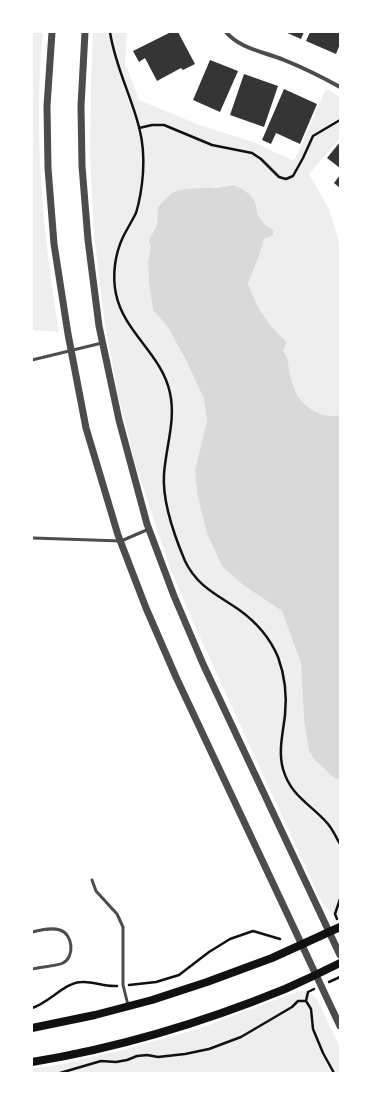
<!DOCTYPE html>
<html>
<head>
<meta charset="utf-8">
<style>
  body { margin:0 }
  #map { position:relative; width:372px; height:1105px; overflow:hidden; background:#fff; font-family:Helvetica,sans-serif }
  canvas { display:block }
  .frame { position:absolute; inset:0; border:33px solid #fff; pointer-events:none }
</style>
</head>
<body>
<div id="map">
<canvas width="372" height="1105"></canvas>
<div class="frame"></div>
</div>
<script>
const ctx = document.querySelector('canvas').getContext('2d');
ctx.lineJoin = 'round';
function paint(path, color) { ctx.fillStyle = color; ctx.fill(path, 'evenodd'); }
function stroke(path, color, width, dash) { ctx.strokeStyle = color; ctx.lineWidth = width; ctx.lineCap = dash ? 'butt' : 'round'; ctx.setLineDash(dash || []); ctx.stroke(path); }
const green = new Path2D(`
  M 32,32 L 43,32 C 33,131 43,234 59,332 L 32,330 Z
  M 93,32 L 127,32 L 125,63 L 139,100 L 199,125 L 253,142 L 294,161 L 326,89 L 340,97 L 340,138 L 309,174 L 329,209 L 340,245 L 340,415 C 331,417 324,416 316,412 C 297,402 293,389 289,369 C 288,362 288,357 283,351 L 287,342 C 266,322 257,311 248,283 L 258,259 L 264,238 L 272,235 L 273,230 L 260,219 L 256,211 L 256,203 L 252,198 L 239,187 L 233,185 L 225,187 L 216,186 L 208,189 L 177,191 L 157,213 C 159,224 154,231 149,240 L 151,247 L 148,262 L 149,283 L 153,310 L 167,326 L 185,358 L 204,399 L 207,421 L 195,470 L 197,492 L 272,604 L 282,611 L 301,663 L 304,720 L 309,751 L 315,760 L 334,778 L 340,780 L 340,916 L 331,913 L 322,903 L 193,622 L 170,568 L 136,466 L 118,395 L 105,324 L 94,234 L 90,157 L 91,81 Z
  M 299,991 L 305,991 L 311,994 L 318,1001 L 340,1048 L 340,1073 L 32,1073 L 32,1069 L 62,1064 L 126,1049 L 198,1029 Z`);
const water = new Path2D(`
  M 233,185 C 241,187 252,195 255,202 C 257,207 256,212 259,217 C 262,222 268,226 273,230 L 273,235 L 264,239 L 258,259 L 248,283 C 257,310 267,323 287,342 L 283,351 C 288,357 288,362 289,369 C 293,389 297,402 316,412 C 324,416 331,417 340,415 L 340,780 L 334,778 L 315,760 L 309,751 L 304,720 L 301,663 L 282,611 L 242,584 L 223,567 L 207,534 L 197,492 L 195,470 L 207,421 L 204,399 L 185,358 L 167,326 L 153,310 L 149,283 L 148,262 L 151,247 L 149,240 L 157,225 L 158,207 C 164,201 170,193 177,191 C 194,186 216,190 233,185 Z`);
const building = new Path2D(`
  M 171,32 L 178,32 L 195,64 L 183,70 L 181,68 L 157,81 L 145,58 L 139,62 L 133,51 Z
  M 285,32 L 304,32 L 301,39 Z
  M 310,32 L 340,32 L 340,44 L 336,54 L 306,41 Z
  M 210,60 L 238,71 L 220,112 L 193,100 Z
  M 244,74 L 278,86 L 264,127 L 230,115 Z
  M 284,89 L 317,104 L 300,144 L 276,133 L 271,144 L 262,140 Z
  M 340,142 L 340,168 L 327,158 Z
  M 340,175 L 340,188 L 334,183 Z`);
const path = new Path2D(`
  M 110,32 C 115,66 131,95 139,127 C 143,142 144,158 143,173 C 142,186 140,200 136,213 C 132,221 127,229 123,237 C 115,254 112,275 116,294 C 124,333 162,354 170,393 C 176,420 166,446 164,474 C 162,502 174,535 185,561 C 197,586 216,594 238,609 C 255,621 270,638 278,657 C 285,676 287,696 285,715 C 283,733 278,751 283,769 C 291,797 311,804 328,824 C 333,830 336,837 340,844
  M 139,128 L 152,125 L 164,125 L 212,145 L 252,153 L 261,159 L 279,177 L 286,179 L 293,176 L 303,158 L 313,136 L 340,120
  M 337,919 L 335,914 L 340,899
  M 329,982 L 340,977
  M 129,985 L 156,982 L 179,975 L 209,952 L 230,939 L 253,931 L 280,939
  M 306,1001 L 311,1009 L 313,1029 L 323,1053 L 334,1073
  M 32,1008 C 49,1003 65,982 82,982 C 93,981 103,987 117,986
  M 60,1073 L 101,1061 L 116,1062 L 127,1060 L 137,1056 L 147,1055 L 158,1057 L 185,1054 L 209,1049 L 241,1037 L 292,1007 L 298,1001 L 306,1001 L 308,992 L 314,989`);
const service = new Path2D(`
  M 32,360 L 102,343
  M 33,538 L 121,541 L 149,529
  M 92,880 L 96,891 L 117,914 L 123,927 L 123,985 L 128,1005
  M 32,932 C 41,930 51,927 60,930 C 73,934 75,957 63,963 C 57,966 40,967 32,969`);
const minor = new Path2D(`
  M 226,32 C 240,49 265,52 284,60 C 304,68 322,77 340,87`);
const tertiary = new Path2D(`
  M 52,32 L 47,106 L 48,168 L 54,244 L 68,334 L 86,428 L 118,535 L 146,608 L 176,677 L 340,1026
  M 85,32 L 81,106 L 82,166 L 88,240 L 99,326 L 119,420 L 147,524 L 174,596 L 203,664 L 340,955`);
const secondary = new Path2D(`
  M 32,1028 L 95,1015 L 152,1000 L 207,982 L 272,958 L 340,927
  M 32,1062 C 118,1048 204,1022 285,989 C 303,981 322,972 340,963`);
paint(green, '#eee');
paint(water, '#d9d9d9');
paint(building, '#353535');
stroke(path, '#111', 2.5);
stroke(service, '#4c4c4c', 3);
stroke(minor, '#4c4c4c', 4);
stroke(tertiary, '#4c4c4c', 7);
stroke(secondary, '#111', 8);
</script>
</body>
</html>
